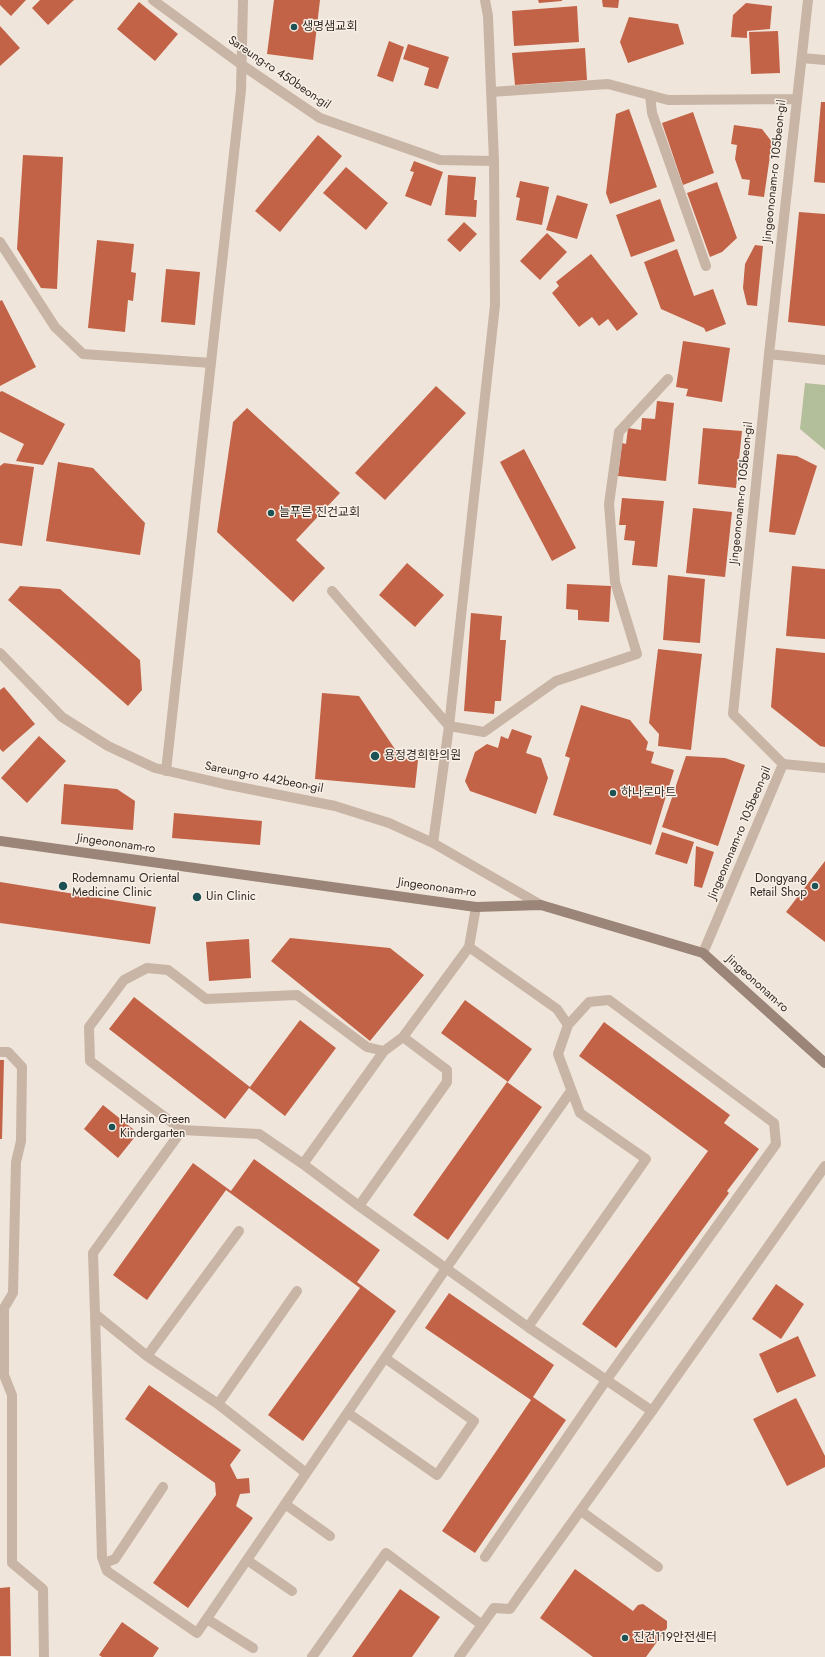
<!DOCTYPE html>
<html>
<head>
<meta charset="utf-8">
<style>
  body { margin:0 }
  canvas { display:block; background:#f0e5da }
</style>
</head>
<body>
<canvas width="825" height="1657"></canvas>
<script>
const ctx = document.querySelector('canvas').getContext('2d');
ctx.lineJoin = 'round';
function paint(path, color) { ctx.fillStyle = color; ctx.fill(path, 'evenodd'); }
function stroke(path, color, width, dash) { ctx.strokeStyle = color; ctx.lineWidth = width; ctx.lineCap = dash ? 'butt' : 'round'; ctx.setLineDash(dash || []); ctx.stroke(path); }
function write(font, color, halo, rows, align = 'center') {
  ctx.font = font + ' Jost,"Noto Sans KR",sans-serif'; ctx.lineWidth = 3; ctx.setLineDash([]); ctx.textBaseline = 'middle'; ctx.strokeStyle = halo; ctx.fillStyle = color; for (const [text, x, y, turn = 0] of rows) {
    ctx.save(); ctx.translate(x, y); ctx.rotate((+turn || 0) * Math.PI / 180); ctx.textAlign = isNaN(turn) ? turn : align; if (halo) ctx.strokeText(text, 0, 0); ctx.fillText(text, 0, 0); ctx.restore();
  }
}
const green = new Path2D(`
  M 805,383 L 825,385 L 825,450 L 800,429 Z`);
const building = new Path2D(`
  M 0,0 L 26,0 L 11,16 L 0,5 Z
  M 40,0 L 74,0 L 48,25 L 32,8 Z
  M 274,0 L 320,0 L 313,60 L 267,54 Z
  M 538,0 L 562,0 L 562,1 L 539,3 Z
  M 602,0 L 619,0 L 618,8 L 603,7 Z
  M 139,2 L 178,34 L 155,61 L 117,29 Z
  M 746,3 L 772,6 L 770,29 L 747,31 L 747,38 L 731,37 L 733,15 Z
  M 577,6 L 579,42 L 514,46 L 512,11 Z
  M 629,17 L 678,24 L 684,44 L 628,63 L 620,42 Z
  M 0,26 L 20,48 L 0,66 Z
  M 778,31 L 780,73 L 751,74 L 749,32 Z
  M 389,41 L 404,47 L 393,82 L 377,76 Z
  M 408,44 L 449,57 L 438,89 L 424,85 L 429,68 L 403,59 Z
  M 585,48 L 587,80 L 515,85 L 512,53 Z
  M 821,102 L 825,102 L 825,183 L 814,182 Z
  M 629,109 L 657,187 L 610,204 L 606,193 L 616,114 Z
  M 693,112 L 714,173 L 683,185 L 662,123 Z
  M 734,125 L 762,129 L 772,142 L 764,197 L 748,195 L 750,180 L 742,179 L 735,159 L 737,145 L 731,144 Z
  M 318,135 L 342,156 L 280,232 L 255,211 Z
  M 23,155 L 63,157 L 57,289 L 41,288 L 17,249 Z
  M 414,161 L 443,172 L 431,206 L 405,196 L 414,172 L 410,171 Z
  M 346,167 L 388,203 L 366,230 L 323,193 Z
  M 448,175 L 476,177 L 474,200 L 477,200 L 476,217 L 445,215 Z
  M 520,181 L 549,187 L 542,225 L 516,220 L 520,198 L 516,197 Z
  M 717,182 L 737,238 L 722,252 L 710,257 L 687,193 Z
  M 557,195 L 588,204 L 577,239 L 546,230 Z
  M 660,199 L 675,241 L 631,257 L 616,215 Z
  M 799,212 L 825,214 L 825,326 L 788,322 Z
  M 464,222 L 477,234 L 460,252 L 447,240 Z
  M 547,233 L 567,252 L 540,280 L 520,261 Z
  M 97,240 L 134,244 L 131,272 L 136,273 L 133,301 L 128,300 L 125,332 L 88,328 Z
  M 755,245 L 763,246 L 757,306 L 747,305 L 743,288 L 745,264 Z
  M 677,249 L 694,296 L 713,289 L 726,324 L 706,332 L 704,328 L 661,309 L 644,262 Z
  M 591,254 L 638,314 L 617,331 L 608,319 L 599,326 L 592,317 L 579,327 L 552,293 L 559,286 L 556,282 Z
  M 166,269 L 200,272 L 195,325 L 161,322 Z
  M 2,300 L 36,367 L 0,386 L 0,301 Z
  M 683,341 L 730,348 L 722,402 L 686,396 L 688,389 L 676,387 Z
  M 436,386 L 466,413 L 385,500 L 355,473 Z
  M 2,391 L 65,424 L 43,465 L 16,461 L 24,444 L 0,432 L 0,392 Z
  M 657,401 L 674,403 L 666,481 L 618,476 L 622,443 L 626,444 L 628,428 L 641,430 L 642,418 L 655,419 Z
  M 247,408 L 340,493 L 296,540 L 325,568 L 293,602 L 217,532 L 233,422 Z
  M 703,428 L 742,431 L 736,488 L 698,484 Z
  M 524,449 L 576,548 L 552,561 L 500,462 Z
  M 777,454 L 797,456 L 817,466 L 795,535 L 769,532 Z
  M 58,462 L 93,468 L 145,523 L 140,555 L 46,541 Z
  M 4,463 L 34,467 L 22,546 L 0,543 L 0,466 Z
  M 622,498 L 664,501 L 657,567 L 632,565 L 635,541 L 624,540 L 626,525 L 619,525 Z
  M 693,508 L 732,512 L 725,577 L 686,573 Z
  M 407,563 L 444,595 L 415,627 L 379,595 Z
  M 792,566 L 825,569 L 825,639 L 786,636 Z
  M 668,575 L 705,579 L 700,643 L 663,640 Z
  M 567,584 L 611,586 L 609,622 L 578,620 L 578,610 L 566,609 Z
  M 20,586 L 60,589 L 140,660 L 142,690 L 128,706 L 8,600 Z
  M 471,613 L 502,616 L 500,640 L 506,640 L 501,701 L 495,701 L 494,714 L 464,711 Z
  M 776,648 L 825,653 L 825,747 L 820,746 L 771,707 Z
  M 658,649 L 702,654 L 691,750 L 658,746 L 659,734 L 649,723 Z
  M 4,687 L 35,724 L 3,752 L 0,749 L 0,690 Z
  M 322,693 L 359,696 L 401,758 L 418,760 L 415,788 L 315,779 Z
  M 581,705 L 630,720 L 648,742 L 646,750 L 654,752 L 651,763 L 674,770 L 651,845 L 553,815 L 570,758 L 565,756 Z
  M 512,729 L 532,736 L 526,753 L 541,758 L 548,778 L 536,814 L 470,791 L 465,781 L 475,752 L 487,744 L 498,748 L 501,736 L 508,739 Z
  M 39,736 L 66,761 L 27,803 L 1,778 Z
  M 686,756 L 725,758 L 745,765 L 718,846 L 662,827 Z
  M 64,784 L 117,789 L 135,801 L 133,830 L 61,824 Z
  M 174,813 L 262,821 L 260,845 L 172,838 Z
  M 662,832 L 694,842 L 687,864 L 655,854 Z
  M 696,846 L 714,852 L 702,888 L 694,886 Z
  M 825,861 L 825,942 L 786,912 Z
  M 0,882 L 156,907 L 150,944 L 0,923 Z
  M 290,938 L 390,948 L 424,975 L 370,1041 L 271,961 Z
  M 249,939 L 251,978 L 209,981 L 206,942 Z
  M 134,997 L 250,1087 L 300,1020 L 336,1048 L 285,1116 L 249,1088 L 225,1119 L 109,1029 Z
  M 465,1000 L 532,1049 L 508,1082 L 441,1033 Z
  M 604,1022 L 730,1115 L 724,1123 L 759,1149 L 727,1191 L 729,1193 L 616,1348 L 582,1324 L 708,1151 L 579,1056 Z
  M 0,1060 L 4,1060 L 2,1139 L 0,1139 Z
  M 507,1082 L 542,1107 L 448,1240 L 413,1215 Z
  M 103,1105 L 138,1133 L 118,1158 L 84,1129 Z
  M 254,1159 L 380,1250 L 357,1282 L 396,1311 L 303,1441 L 268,1415 L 360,1288 L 226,1190 L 147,1300 L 113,1275 L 193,1163 L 231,1191 Z
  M 776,1284 L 804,1304 L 781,1339 L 752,1319 Z
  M 449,1293 L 554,1365 L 533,1397 L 566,1420 L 475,1553 L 442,1531 L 531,1400 L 425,1328 Z
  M 798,1336 L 816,1376 L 777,1393 L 759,1354 Z
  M 149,1385 L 241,1450 L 230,1465 L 237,1479 L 249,1478 L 250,1493 L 240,1494 L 236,1506 L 253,1518 L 188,1608 L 153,1583 L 216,1495 L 215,1483 L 125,1419 Z
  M 796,1398 L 825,1456 L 825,1467 L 787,1486 L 753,1419 Z
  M 575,1569 L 633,1611 L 638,1605 L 643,1604 L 667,1621 L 667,1628 L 646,1657 L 593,1657 L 540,1618 Z
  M 10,1587 L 11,1656 L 0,1656 L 0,1588 Z
  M 400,1589 L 440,1617 L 412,1657 L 352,1657 Z
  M 122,1622 L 159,1648 L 153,1657 L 102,1657 L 99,1655 Z`);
const lane = new Path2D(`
  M 783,764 L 825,768
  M 469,947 L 557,1009 L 568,1025 L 558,1054 L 580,1113 L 646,1159 L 528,1327
  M 403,1037 L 447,1070 L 447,1082 L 359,1206 L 303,1164 L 384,1051 L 403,1037 L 469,947 L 476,907
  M 0,1052 L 8,1052 L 22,1067 L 21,1141 L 16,1162 L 13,1293 L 4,1308 L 4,1375 L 12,1395 L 12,1563 L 43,1589 L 44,1657
  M 182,1130 L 259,1134 L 303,1164
  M 359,1206 L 528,1327 L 652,1411
  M 95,1314 L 102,1557 L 107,1571 L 197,1633 L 447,1267 L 571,1091
  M 147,1356 L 239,1231
  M 218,1404 L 297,1291
  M 348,1413 L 437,1475 L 474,1421 L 385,1358
  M 306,1473 L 218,1404 L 147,1356 L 95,1314 L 93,1253 L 182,1130 L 90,1061 L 89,1027 L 124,980 L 147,968 L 168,970 L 206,999 L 297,995 L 367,1047 L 384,1051
  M 285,1504 L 330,1536
  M 581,1511 L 658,1567
  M 485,1557 L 607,1379 L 776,1144 L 774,1123 L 609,1000 L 589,1002 L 568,1025
  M 247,1560 L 292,1591
  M 104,1563 L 115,1559 L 163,1487
  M 207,1619 L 253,1648
  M 312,1657 L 386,1553 L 482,1625
  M 459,1657 L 494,1608 L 510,1609 L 519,1596`);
const street = new Path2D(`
  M 153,0 L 242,65 L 320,118 L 440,160 L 494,161
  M 802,58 L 825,60
  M 491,92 L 608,84 L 668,100 L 796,99
  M 650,95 L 652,113 L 706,266
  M 0,242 L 55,327 L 83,354 L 211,363
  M 769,354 L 825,360
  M 332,591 L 449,726 L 484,732 L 556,681 L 637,654 L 615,582 L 609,504 L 619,432 L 668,379
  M 0,653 L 62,717 L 108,746 L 155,768 L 224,784 L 335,806 L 389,823 L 433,843 L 541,905
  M 166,771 L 241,90 L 243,0
  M 433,843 L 449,726 L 495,305 L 494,161 L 488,16 L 485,0
  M 703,953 L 783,764 L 733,714 L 769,354 L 808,0
  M 519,1596 L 652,1411 L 825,1166`);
const secondary = new Path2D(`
  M 0,841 L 476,907 L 541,905 L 703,953 L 825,1063`);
const markers = [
  [294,27,4,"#1e5154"],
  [271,513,4,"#1e5154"],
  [375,756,5,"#1e5154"],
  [613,793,4,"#1e5154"],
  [63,886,5,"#1e5154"],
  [815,886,4,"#1e5154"],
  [197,897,5,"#1e5154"],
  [112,1127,4,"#1e5154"],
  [625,1638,4,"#1e5154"]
];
const poiNames = [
  ["생명샘교회",302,27],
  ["늘푸른 진건교회",279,513],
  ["용정경희한의원",384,756],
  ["하나로마트",621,793],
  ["Rodemnamu Oriental",72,879],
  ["Medicine Clinic",72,893],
  ["Dongyang",807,879,"right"],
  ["Retail Shop",807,893,"right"],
  ["Uin Clinic",206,897],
  ["Hansin Green",120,1120],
  ["Kindergarten",120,1134],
  ["진건119안전센터",633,1638]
];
const streetNames = [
  ["Sareung-ro 450beon-gil",279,73,34],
  ["Jingeononam-ro 105beon-gil",775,171,-84],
  ["Jingeononam-ro 105beon-gil",742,493,-84],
  ["Sareung-ro 442beon-gil",264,778,11],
  ["Jingeononam-ro 105beon-gil",740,833,-67],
  ["Jingeononam-ro",116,844,8],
  ["Jingeononam-ro",437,888,8],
  ["Jingeononam-ro",757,984,42]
];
paint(green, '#b3bf9a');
paint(building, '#c26347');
stroke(lane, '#c8b5a6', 10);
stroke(street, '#c8b5a6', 10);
stroke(secondary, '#9b8478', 10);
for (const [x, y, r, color] of markers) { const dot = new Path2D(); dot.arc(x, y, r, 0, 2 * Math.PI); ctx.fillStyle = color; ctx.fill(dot); stroke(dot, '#f8f0e6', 1.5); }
write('12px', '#342b27', '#f8f0e6', poiNames, 'left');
write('12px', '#342b27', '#f8f0e6', streetNames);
</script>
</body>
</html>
